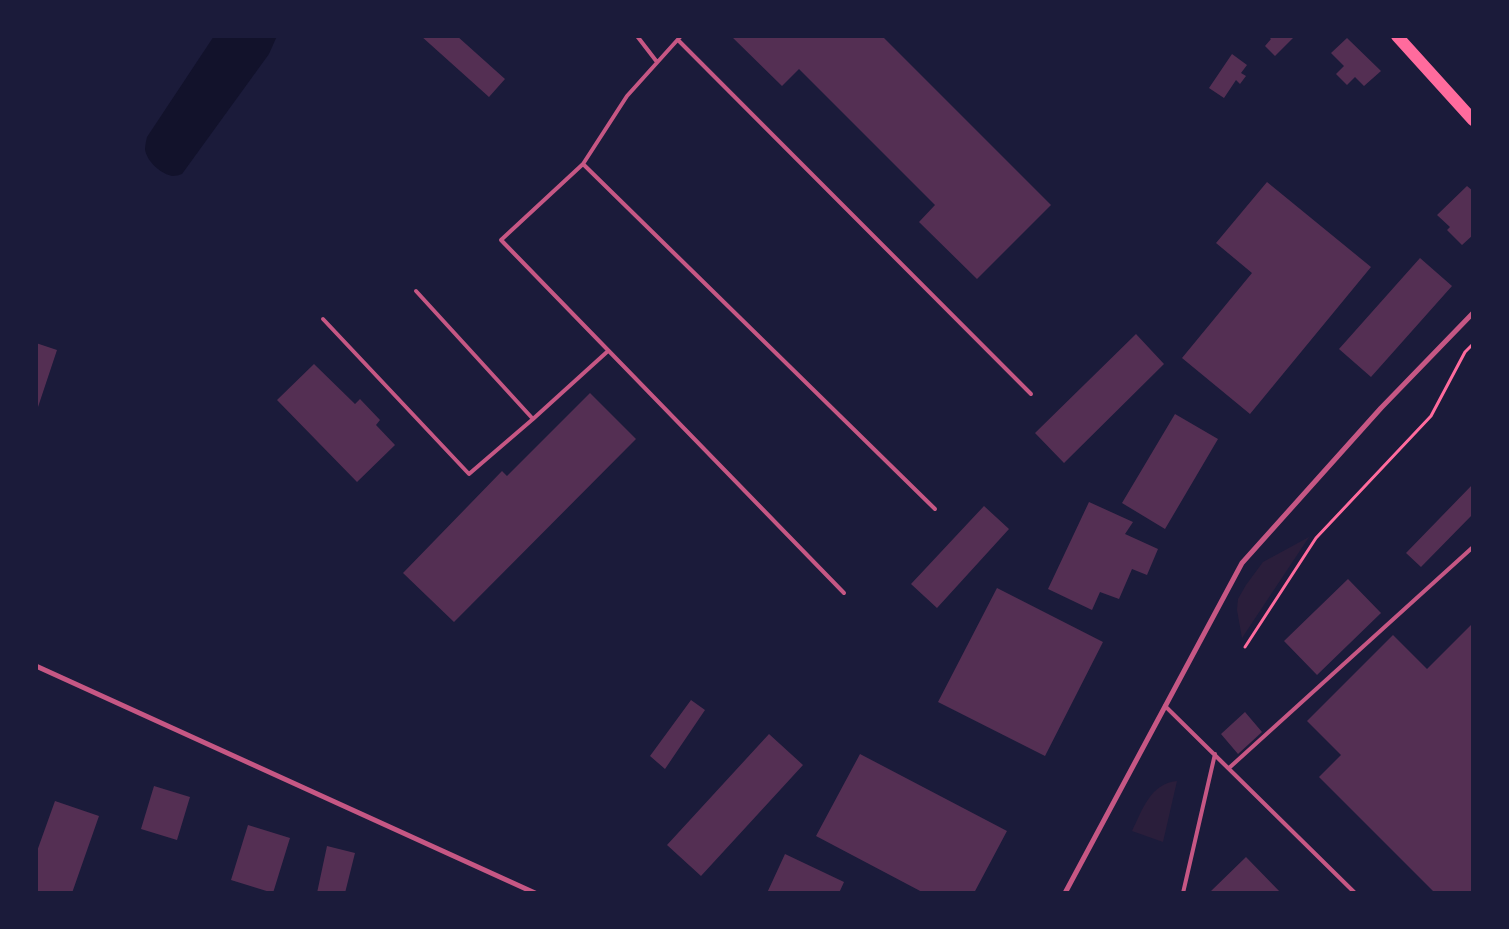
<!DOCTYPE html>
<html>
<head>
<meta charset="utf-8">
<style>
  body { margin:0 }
  #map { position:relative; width:1509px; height:929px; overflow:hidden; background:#1b1b3a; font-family:Lora,serif }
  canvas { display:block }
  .frame { position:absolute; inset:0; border:38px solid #1b1b3a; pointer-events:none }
</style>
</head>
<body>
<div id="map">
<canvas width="1509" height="929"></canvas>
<div class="frame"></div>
</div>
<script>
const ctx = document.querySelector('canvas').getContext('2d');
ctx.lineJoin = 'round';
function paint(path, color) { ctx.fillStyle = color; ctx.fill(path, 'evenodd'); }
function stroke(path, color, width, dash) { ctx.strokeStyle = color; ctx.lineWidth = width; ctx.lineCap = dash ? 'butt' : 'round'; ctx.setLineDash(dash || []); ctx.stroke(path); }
const green = new Path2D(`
  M 1309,537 L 1242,638 L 1237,610 L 1238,599 L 1246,585 L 1263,562 Z
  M 1177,781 L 1163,842 L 1132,831 C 1143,809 1150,784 1177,781 Z`);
const water = new Path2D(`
  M 214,36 L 277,36 L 269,54 L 182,174 C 179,175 176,176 173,176 C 162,175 146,161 145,149 C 145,146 146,141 147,137 Z`);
const building = new Path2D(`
  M 421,36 L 457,36 L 505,79 L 489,97 Z
  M 731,36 L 882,36 L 1051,205 L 977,279 L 919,222 L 935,205 L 799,69 L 782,86 Z
  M 1268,36 L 1295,36 L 1275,56 L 1265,46 L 1271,39 Z
  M 1347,38 L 1381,71 L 1364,86 L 1355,77 L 1347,85 L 1336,74 L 1344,66 L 1331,53 Z
  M 1232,54 L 1247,65 L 1241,73 L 1246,76 L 1240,84 L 1236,80 L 1224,98 L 1209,88 Z
  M 1267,182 L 1371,267 L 1250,414 L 1182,358 L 1252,273 L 1216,243 Z
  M 1467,186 L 1473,191 L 1473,235 L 1462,245 L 1447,230 L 1450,227 L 1437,215 Z
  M 1420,258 L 1452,286 L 1371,377 L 1339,349 Z
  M 1136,334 L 1164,364 L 1064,463 L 1035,433 Z
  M 36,343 L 57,350 L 37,410 L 36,410 Z
  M 314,364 L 355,404 L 360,399 L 380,420 L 376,425 L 395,445 L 357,482 L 277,400 Z
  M 590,393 L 636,439 L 454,622 L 403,573 L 502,471 L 507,476 Z
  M 1175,414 L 1218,439 L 1165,529 L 1122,503 Z
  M 1473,484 L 1473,514 L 1421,567 L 1406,553 Z
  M 1089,502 L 1133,522 L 1125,534 L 1158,549 L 1147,575 L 1132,569 L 1119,599 L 1100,592 L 1092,610 L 1048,589 Z
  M 984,506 L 1009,529 L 937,608 L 911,584 Z
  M 1348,579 L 1381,613 L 1317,675 L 1284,641 Z
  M 997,588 L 1103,642 L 1045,756 L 938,702 Z
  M 1473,623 L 1473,893 L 1435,893 L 1319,777 L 1341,755 L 1307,721 L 1393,635 L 1427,669 Z
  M 691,700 L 705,710 L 665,769 L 650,756 Z
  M 1245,712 L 1262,732 L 1238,754 L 1221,734 Z
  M 769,734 L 803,765 L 701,876 L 667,845 Z
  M 860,754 L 1007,831 L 974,893 L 924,893 L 816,836 Z
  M 154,786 L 190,797 L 177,840 L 141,829 Z
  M 55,801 L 99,816 L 72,893 L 36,893 L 36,854 Z
  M 248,825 L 290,838 L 273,893 L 231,880 Z
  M 327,846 L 355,853 L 345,893 L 317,893 Z
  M 785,854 L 844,882 L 839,893 L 767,893 Z
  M 1246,857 L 1281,893 L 1211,893 L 1210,892 Z`);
const path = new Path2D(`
  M 1245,647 L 1316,538 L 1431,416 L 1465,352 L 1473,344`);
const service = new Path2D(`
  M 637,36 L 657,62
  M 681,36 L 627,96 L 583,164 L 935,509
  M 678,40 L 1031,394
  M 583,164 L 501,240 L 844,593
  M 416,291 L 533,419
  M 323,319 L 469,474 L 533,419 L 608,351
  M 1165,706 L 1355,893
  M 1229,768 L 1473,547
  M 1183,893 L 1215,754`);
const minor = new Path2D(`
  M 36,666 L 535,893
  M 1065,893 L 1242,563 L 1381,408 L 1473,313`);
const primary = new Path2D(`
  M 1397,36 L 1473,120`);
paint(green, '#2a1e3b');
paint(water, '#12122b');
paint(building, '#542f53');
stroke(path, '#ff6b9d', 3);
stroke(service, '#c65784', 4);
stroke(minor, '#c65784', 5);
stroke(primary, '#ff6b9d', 12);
</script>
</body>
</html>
